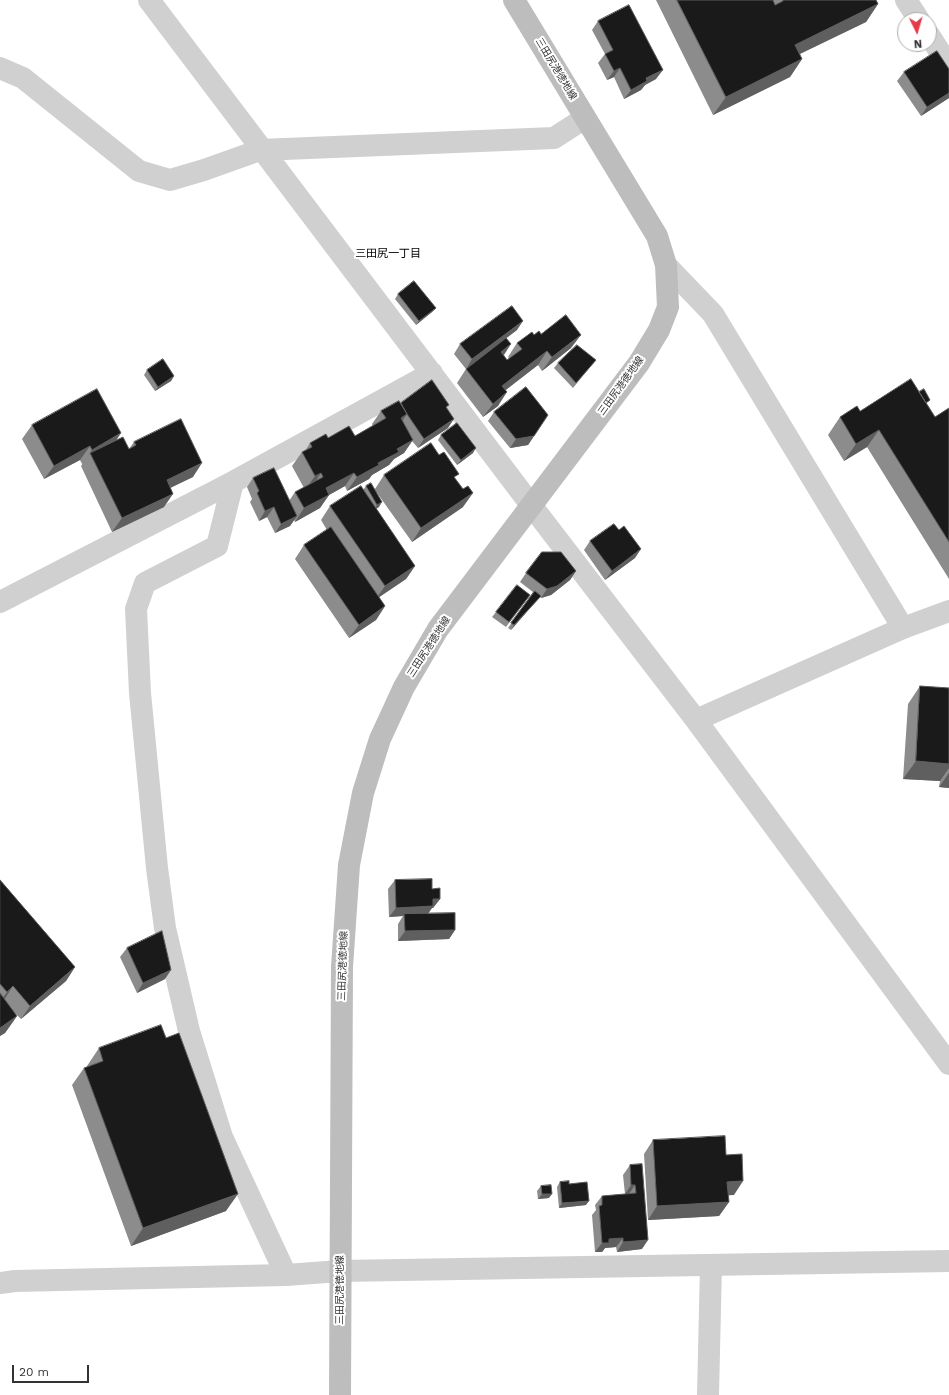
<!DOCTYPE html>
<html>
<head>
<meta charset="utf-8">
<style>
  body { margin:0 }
  #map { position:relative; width:949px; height:1395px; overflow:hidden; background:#fff; font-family:"Work Sans",sans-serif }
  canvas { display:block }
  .north { position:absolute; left:897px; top:12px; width:40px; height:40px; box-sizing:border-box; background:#fff; border:1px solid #adadad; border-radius:50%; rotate:175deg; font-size:11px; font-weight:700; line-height:16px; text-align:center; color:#333 }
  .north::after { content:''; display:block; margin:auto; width:14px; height:18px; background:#e63946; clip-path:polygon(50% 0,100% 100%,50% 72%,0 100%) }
  .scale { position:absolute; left:12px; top:1365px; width:77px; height:18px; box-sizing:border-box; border:2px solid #333; border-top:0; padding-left:5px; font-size:12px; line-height:14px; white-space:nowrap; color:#333; -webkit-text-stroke:3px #fff; paint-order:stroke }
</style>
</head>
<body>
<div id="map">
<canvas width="949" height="1395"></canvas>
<div class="north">N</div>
<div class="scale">20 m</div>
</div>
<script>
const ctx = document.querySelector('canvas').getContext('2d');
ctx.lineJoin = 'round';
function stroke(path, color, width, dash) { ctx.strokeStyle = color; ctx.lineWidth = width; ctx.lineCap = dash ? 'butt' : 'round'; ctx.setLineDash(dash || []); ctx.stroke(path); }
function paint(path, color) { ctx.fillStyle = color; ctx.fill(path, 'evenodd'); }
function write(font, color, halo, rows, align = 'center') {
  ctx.font = font + ' "Work Sans","Noto Sans JP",sans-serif'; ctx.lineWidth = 4; ctx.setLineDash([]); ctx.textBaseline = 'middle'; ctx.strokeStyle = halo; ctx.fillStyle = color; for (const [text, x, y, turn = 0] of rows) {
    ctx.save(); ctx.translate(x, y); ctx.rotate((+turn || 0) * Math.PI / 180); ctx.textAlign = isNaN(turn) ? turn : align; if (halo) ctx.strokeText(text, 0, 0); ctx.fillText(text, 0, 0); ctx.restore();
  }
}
const minor = new Path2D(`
  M 149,0 L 531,505 L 696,720 L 949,1064
  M 906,0 L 919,20
  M 929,35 L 949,66
  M 0,68 L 23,78 L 139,171 L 170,180 L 204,170 L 260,150 L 554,138 L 585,118
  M 233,482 L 217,546 L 145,583 L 136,609 L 140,693 L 157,868 L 165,928 L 189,1031 L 222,1137 L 286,1275
  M 0,602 L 233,482 L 432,373
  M 696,720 L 903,628 L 949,611
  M 708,1395 L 711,1265`);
const tertiary = new Path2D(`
  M 666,265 L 713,314 L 903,628
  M 0,1283 L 15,1281 L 286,1275 L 340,1271 L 949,1261`);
const secondary = new Path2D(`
  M 340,1395 L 342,967 L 349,865 L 363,793 L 380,739 L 404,687 L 438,629 L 639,363 L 659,330 L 668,307 L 666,265 L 657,236 L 514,0`);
const wall = new Path2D(`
  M 656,0 L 876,0 L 878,4 L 866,22 L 800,54 L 802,59 L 790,77 L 713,115 Z
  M 598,21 L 656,79 L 645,85 L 641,90 L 624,99 L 614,77 L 607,80 L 598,63 L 605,54 L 592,30 Z
  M 904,72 L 949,98 L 921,116 L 897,81 Z
  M 398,294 L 436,308 L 432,312 L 416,325 L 395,299 Z
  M 517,330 L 506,338 L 504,355 L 507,360 L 509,358 L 508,357 L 517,343 L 534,335 L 541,334 L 571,348 L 542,371 L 538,365 L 505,390 L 498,406 L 483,417 L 457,383 L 466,369 L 488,352 L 466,369 L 454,354 L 460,344 Z
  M 596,360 L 573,388 L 554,368 L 558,363 Z
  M 147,370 L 174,376 L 171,381 L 155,391 L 144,375 Z
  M 401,403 L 447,408 L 448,428 L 418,448 L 412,441 L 404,453 L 394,459 L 389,465 L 372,475 L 369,479 L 347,491 L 345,486 L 329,495 L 320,508 L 295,522 L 294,520 L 290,526 L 275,533 L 267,517 L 259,521 L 250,502 L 252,499 L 247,487 L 253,478 L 289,501 L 295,492 L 304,488 L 292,466 L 302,452 L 305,451 L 310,443 L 328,438 L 355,436 L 373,426 L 372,424 L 381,411 Z
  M 927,405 L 935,417 L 949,408 L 949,579 L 867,447 L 844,461 L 828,435 L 840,417 L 860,411 Z
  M 494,412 L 534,436 L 528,445 L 510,448 L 488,421 Z
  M 32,425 L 117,440 L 129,449 L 134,442 L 193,477 L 170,487 L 164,507 L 112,532 L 81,466 L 83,463 L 82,464 L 80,460 L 44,479 L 22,439 Z
  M 441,435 L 473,453 L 457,465 L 438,440 Z
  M 384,475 L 456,479 L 463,507 L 412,542 L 375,490 L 379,507 L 376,508 L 415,566 L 406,579 L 379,597 L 385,606 L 376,620 L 349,638 L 295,559 L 304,545 L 327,530 L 321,520 L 330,506 L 363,490 L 366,486 L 375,489 Z
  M 590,541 L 635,558 L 605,580 L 584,550 Z
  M 576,571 L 570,580 L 551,595 L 541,598 L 540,597 L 511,630 L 508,628 L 533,592 L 520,582 L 526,573 Z
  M 530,595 L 506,627 L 492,617 L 496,612 Z
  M 920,686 L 949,688 L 949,788 L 939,787 L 940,781 L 903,779 L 908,704 Z
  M 0,880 L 75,967 L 66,981 L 21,1019 L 12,1010 L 17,1016 L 5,1033 L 0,1036 Z
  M 395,880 L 432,889 L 440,899 L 433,908 L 432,908 L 428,914 L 455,930 L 449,939 L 398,941 L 398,924 L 403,916 L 389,917 L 388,889 Z
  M 127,948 L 165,979 L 137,993 L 120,957 Z
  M 99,1048 L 226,1211 L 131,1246 L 72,1085 L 84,1068 L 87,1067 L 87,1066 Z
  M 653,1140 L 734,1195 L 728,1195 L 729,1202 L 719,1216 L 648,1220 L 644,1154 Z
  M 642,1164 L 642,1249 L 617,1252 L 616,1247 L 605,1248 L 602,1252 L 595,1252 L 592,1215 L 596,1210 L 595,1205 L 602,1196 L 625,1194 L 623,1175 L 630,1165 Z
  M 560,1182 L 569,1184 L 586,1205 L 559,1208 L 557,1187 Z
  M 541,1186 L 549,1198 L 538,1199 L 537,1191 Z`);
const shadedWall = new Path2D(`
  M 878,4 L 866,22 L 783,62 L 795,45 Z
  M 802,59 L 790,77 L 713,115 L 726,97 Z
  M 620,68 L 614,77 L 607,80 L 614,71 Z
  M 663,70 L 656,79 L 645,85 L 641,90 L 624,99 L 631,90 L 646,78 Z
  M 949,93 L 949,98 L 921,116 L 927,107 Z
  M 436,308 L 432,312 L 416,325 L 419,321 Z
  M 523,321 L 517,330 L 466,369 L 472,359 Z
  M 581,335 L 571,348 L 542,371 L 552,357 Z
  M 511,344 L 502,358 L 501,352 Z
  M 547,351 L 538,365 L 493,400 L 502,386 Z
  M 174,376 L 171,381 L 155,391 L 158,387 Z
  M 507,392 L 498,406 L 483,417 L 493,404 Z
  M 407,414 L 397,428 L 401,418 Z
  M 454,419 L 448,428 L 418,448 L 424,439 Z
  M 879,430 L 867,447 L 844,461 L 856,444 Z
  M 121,433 L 112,447 L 90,453 L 82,464 L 92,450 Z
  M 534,436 L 528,445 L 510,448 L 516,439 Z
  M 413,440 L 404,453 L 394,459 L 389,465 L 372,475 L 369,479 L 347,491 L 357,477 L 378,463 L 397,449 Z
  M 90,446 L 80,460 L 44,479 L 54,466 Z
  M 476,448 L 473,453 L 457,465 L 461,460 Z
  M 202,463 L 193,477 L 158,494 L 167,480 Z
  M 321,473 L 312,487 L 305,490 L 315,476 Z
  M 354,473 L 345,486 L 329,495 L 320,508 L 295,522 L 304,508 L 326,488 Z
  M 473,493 L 463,507 L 412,542 L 421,528 Z
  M 173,494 L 164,507 L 112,532 L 122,518 Z
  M 382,502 L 379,507 L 374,510 L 377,505 Z
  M 274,507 L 267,517 L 259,521 L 265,511 Z
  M 297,516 L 290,526 L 275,533 L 281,524 Z
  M 641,549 L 635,558 L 605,580 L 612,571 Z
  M 415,566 L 406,579 L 375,600 L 385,586 Z
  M 576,571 L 570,580 L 551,595 L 541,598 L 547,589 Z
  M 541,596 L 537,600 L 511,630 L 514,625 Z
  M 385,606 L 376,620 L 349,638 L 359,625 Z
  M 916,761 L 949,764 L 949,768 L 940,781 L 903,779 Z
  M 949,773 L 949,788 L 939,787 Z
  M 433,899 L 440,899 L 433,908 L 432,908 L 426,916 L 404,914 L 403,916 L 389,917 L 396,908 Z
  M 455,930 L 449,939 L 398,941 L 405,931 Z
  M 75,967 L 66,981 L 21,1019 L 30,1006 Z
  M 171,970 L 165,979 L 137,993 L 143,983 Z
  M 13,986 L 4,1000 L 0,1002 L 7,992 Z
  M 17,1016 L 5,1033 L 0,1036 L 0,1028 Z
  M 743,1181 L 734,1195 L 718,1196 L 727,1182 Z
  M 631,1185 L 635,1185 L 629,1194 L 625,1194 Z
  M 238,1194 L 226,1211 L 131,1246 L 143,1228 Z
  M 542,1194 L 552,1194 L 549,1198 L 538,1199 Z
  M 589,1201 L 586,1205 L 559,1208 L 562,1203 Z
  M 729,1202 L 719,1216 L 648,1220 L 657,1206 Z
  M 623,1238 L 616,1247 L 605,1248 L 602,1252 L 595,1252 L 602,1243 L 609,1239 Z
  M 648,1240 L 642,1249 L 617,1252 L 623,1242 Z`);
const building = new Path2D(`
  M 677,0 L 773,0 L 775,5 L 783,1 L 783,0 L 876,0 L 878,4 L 795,45 L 802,59 L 726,97 Z
  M 629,5 L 663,70 L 646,78 L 647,81 L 631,90 L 620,68 L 614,71 L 605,54 L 613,50 L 598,21 Z
  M 937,51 L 949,69 L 949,93 L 927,107 L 904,72 Z
  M 414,281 L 436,308 L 419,321 L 398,294 Z
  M 512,306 L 523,321 L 472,359 L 460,344 Z
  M 566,315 L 581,335 L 552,357 L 547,351 L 502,386 L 507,392 L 493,404 L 466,369 L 506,338 L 511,344 L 501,352 L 507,360 L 522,349 L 517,343 L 532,332 L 534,335 L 539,331 L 541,334 Z
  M 577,345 L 596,360 L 576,383 L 558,363 Z
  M 163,359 L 174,376 L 158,387 L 147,370 Z
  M 911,379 L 935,417 L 949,408 L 949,542 L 879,430 L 856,444 L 840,417 L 857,406 L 860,411 Z
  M 432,380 L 449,405 L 446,407 L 454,419 L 424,439 L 407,414 L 401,403 Z
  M 526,387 L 548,415 L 534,436 L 516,439 L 494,412 Z
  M 97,389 L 121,433 L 92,450 L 90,446 L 54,466 L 32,425 Z
  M 924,389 L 930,400 L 926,403 L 919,392 Z
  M 399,401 L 407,414 L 401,418 L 413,440 L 397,449 L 399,452 L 378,463 L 379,465 L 357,477 L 354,473 L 326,488 L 329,495 L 304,508 L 295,492 L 323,477 L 321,473 L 315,476 L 302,452 L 312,447 L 310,443 L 326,434 L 328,438 L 349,426 L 355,436 L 386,418 L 381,411 Z
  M 181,419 L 202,463 L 167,480 L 173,494 L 122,518 L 90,453 L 123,437 L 129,449 L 136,445 L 134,442 Z
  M 457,423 L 476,448 L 461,460 L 441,435 Z
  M 431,443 L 439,455 L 444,452 L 459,474 L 454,477 L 463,489 L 468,486 L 473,493 L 421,528 L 384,475 Z
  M 274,468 L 297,516 L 281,524 L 274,507 L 265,511 L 257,493 L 259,491 L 253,478 Z
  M 371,483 L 382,502 L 377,505 L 366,486 Z
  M 361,486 L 415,566 L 385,586 L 330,506 Z
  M 614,524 L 619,530 L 624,526 L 641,549 L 612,571 L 590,541 Z
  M 331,527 L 385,606 L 359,625 L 304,545 Z
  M 542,552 L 561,552 L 576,571 L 557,586 L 547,589 L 526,573 Z
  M 517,585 L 530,595 L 509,622 L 496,612 Z
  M 535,591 L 541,596 L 514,625 L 511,623 Z
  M 920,686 L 949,688 L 949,764 L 916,761 Z
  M 432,879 L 432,889 L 440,888 L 440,899 L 433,899 L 433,906 L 396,908 L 395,880 Z
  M 0,880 L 75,967 L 30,1006 L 13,986 L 7,992 L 0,984 Z
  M 455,913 L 455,930 L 405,931 L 404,914 Z
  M 162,931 L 171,970 L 143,983 L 127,948 Z
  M 0,993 L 17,1016 L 0,1028 Z
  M 161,1025 L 166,1038 L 179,1033 L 238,1194 L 143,1228 L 84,1068 L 103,1061 L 99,1048 Z
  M 725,1136 L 726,1155 L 742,1154 L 743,1181 L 727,1182 L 729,1202 L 657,1206 L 653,1140 Z
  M 642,1164 L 648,1240 L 623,1242 L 623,1238 L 609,1239 L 609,1243 L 602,1243 L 599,1206 L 602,1205 L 602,1196 L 636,1193 L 635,1185 L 631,1185 L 630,1165 Z
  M 569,1181 L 569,1184 L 587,1182 L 589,1201 L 562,1203 L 560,1182 Z
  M 551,1185 L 552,1194 L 542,1194 L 541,1186 Z`);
const streetNames = [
  ["三田尻港徳地線",556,69,59],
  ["三田尻港徳地線",621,386,-54],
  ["三田尻港徳地線",429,647,-57],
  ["三田尻港徳地線",343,966,-88],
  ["三田尻港徳地線",340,1290,-90]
];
const neighbourhoodNames = [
  ["三田尻一丁目",388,254]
];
stroke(minor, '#d0d0d0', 22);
stroke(tertiary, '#d0d0d0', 22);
stroke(secondary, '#bdbdbd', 22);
paint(wall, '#8c8c8c');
paint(shadedWall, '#5f5f5f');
paint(building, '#1a1a1a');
stroke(building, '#5f5f5f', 1);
write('10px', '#333', '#fff', streetNames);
write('11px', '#000', '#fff', neighbourhoodNames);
</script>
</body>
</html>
